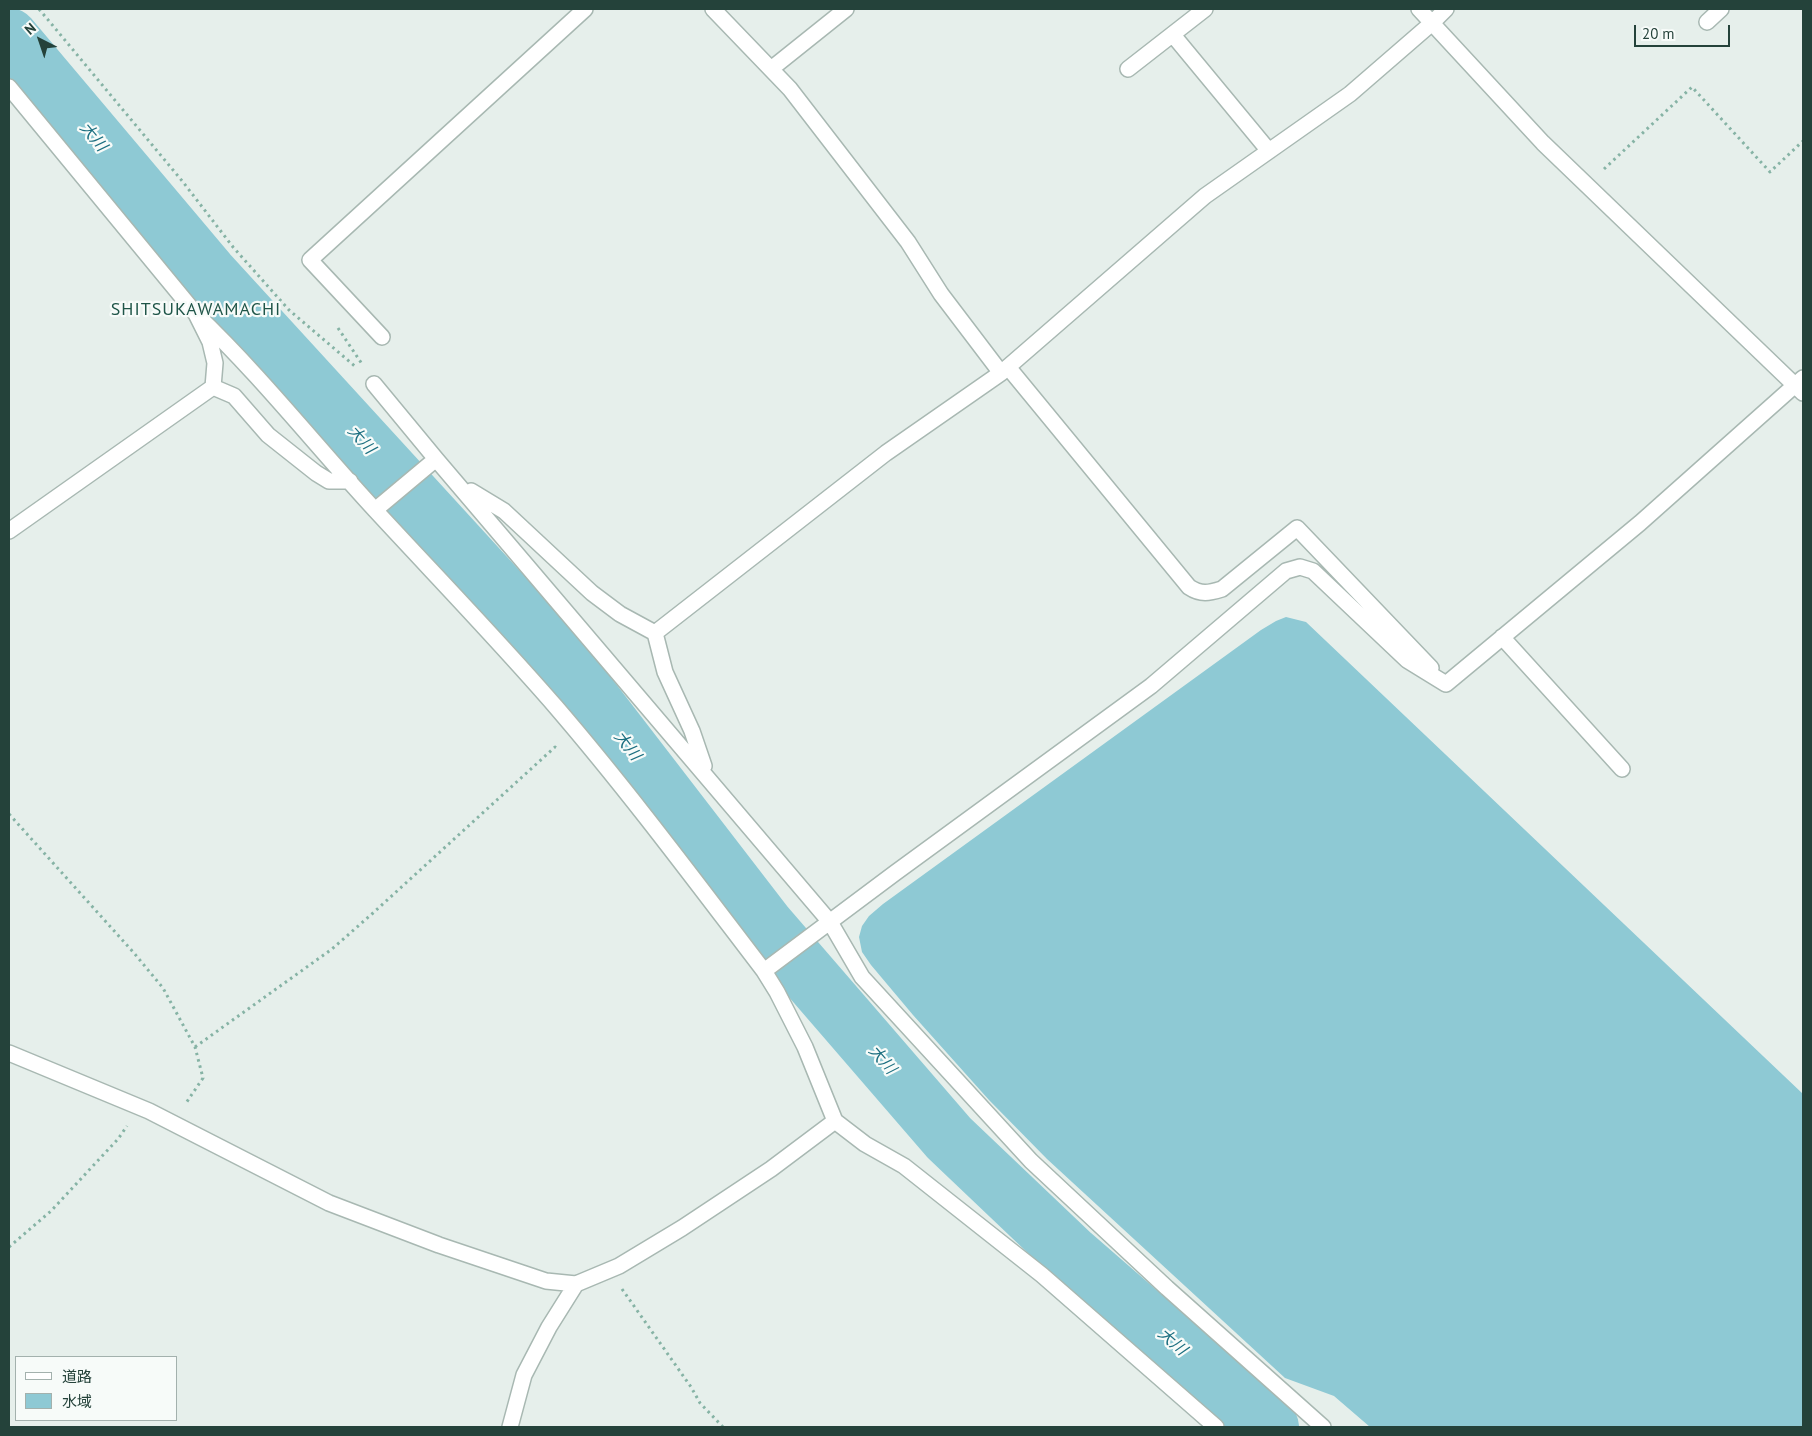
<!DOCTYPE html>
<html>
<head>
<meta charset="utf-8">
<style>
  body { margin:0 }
  #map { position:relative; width:1812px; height:1436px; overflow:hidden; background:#e6efeb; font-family:"PT Sans","Noto Sans JP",sans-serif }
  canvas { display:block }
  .frame { position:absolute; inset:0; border:10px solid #24423a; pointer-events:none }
  .legend { position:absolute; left:15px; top:1356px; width:162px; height:65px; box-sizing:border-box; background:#f7fbf9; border:1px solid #a3b1ad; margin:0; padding:6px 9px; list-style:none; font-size:15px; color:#24423a }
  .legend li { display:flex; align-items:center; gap:10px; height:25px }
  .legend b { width:25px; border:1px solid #a3b1ad }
  .north { position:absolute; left:15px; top:15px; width:50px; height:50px; -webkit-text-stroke:4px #f7fbf9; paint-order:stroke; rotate:319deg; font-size:14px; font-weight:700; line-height:20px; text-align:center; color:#24423a }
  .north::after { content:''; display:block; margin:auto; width:18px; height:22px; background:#24423a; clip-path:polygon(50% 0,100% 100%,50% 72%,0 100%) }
  .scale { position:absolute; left:1634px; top:25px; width:96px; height:22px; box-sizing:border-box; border:2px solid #24423a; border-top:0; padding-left:6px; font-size:15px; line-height:18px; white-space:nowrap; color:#24423a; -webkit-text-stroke:4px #f7fbf9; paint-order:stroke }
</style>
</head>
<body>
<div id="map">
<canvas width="1812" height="1436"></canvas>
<div class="frame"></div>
<ul class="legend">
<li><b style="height:6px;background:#fff"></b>道路</li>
<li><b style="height:14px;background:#8ec9d4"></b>水域</li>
</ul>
<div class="north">N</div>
<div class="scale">20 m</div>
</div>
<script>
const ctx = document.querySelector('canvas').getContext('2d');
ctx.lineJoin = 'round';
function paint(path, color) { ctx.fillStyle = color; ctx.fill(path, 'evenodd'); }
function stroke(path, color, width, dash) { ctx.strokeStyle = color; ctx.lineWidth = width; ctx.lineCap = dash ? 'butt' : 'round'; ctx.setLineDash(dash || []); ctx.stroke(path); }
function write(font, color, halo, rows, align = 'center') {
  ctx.font = font + ' "PT Sans","Noto Sans JP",sans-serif'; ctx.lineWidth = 4.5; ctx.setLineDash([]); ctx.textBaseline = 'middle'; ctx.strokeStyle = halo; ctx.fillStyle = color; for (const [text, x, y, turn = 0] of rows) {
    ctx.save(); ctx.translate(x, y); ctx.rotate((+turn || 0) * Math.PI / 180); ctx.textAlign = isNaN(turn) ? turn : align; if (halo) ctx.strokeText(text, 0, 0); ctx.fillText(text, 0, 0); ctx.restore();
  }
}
const water = new Path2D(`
  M 1286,617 L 1306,622 L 1803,1094 L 1803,1427 L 1370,1427 L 1334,1396 L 1285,1378 L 1047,1159 L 989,1100 L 913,1015 L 871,965 L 862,952 L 859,937 L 862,926 L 869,916 L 883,904 L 1261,630 L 1276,621 Z`);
const river = new Path2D(`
  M 9,37 L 208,273 L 554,651 L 765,925 L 949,1138 L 1072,1255 L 1270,1427`);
const path = new Path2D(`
  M 39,9 L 183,182 L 233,247 L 289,310 L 357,368
  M 1604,169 L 1692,87 L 1770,172 L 1803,141
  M 338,328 L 362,364
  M 9,814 L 134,953 L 163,988 L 195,1047 L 203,1078 L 186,1103
  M 195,1047 L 332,949 L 373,913 L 555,747 L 559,750
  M 9,1247 L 51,1211 L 118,1139 L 127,1126
  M 622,1289 L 691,1387 L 700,1403 L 723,1427`);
const minor = new Path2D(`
  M 713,9 L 790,89 L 908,242 L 941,294 L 1001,373
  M 1419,9 L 1543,143 L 1803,393
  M 1707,22 L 1721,9
  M 1173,35 L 1269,151
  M 771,69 L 846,9
  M 1128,69 L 1205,9
  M 9,87 L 196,314 L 210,342 L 215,363 L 213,387
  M 196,314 C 261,376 316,446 376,511 C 436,576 498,640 556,707 C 629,792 696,882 764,971 L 777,992 L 805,1047 L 835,1121 L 865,1144 L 904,1166 L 1042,1275 L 1216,1427
  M 382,337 L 310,260 L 585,9
  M 1008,367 L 1189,587 C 1201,595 1209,593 1222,589 L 1297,528 L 1431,668
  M 374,384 L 436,459 L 830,922 L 862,977 L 1031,1161 L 1167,1288 L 1323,1427
  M 471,491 L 504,511 L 592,593 L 620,614 L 655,633 L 665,672 L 692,731 L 704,766
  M 375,510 L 436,459
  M 9,531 L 213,387 L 234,396 L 268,435 L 316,473 L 329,481 L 350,481
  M 655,633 L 886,453 L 1001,373 L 1205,196 L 1350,94 L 1432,23 L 1446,9
  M 1502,637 L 1622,769
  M 1446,684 L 1640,523 L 1803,378
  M 764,971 L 895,873 L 1151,686 L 1286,571 L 1300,567 L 1313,571 L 1407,660 L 1446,684
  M 9,1053 L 149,1111 L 329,1203 L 439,1245 L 546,1281 L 576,1284 L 619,1266 L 682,1228 L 771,1169 L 835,1121
  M 510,1427 L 524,1375 L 549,1327 L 576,1284`);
const waterNames = [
  ["大川",93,137,50],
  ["大川",361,440,48],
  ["大川",627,746,52],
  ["大川",882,1060,49],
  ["大川",1172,1342,41]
];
const quarterNames = [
  ["SHITSUKAWAMACHI",196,310]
];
paint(water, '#8ec9d4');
stroke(river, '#8ec9d4', 58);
stroke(minor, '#a8b8b2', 18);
stroke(path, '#86b3a5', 3, [2.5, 4]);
stroke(minor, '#fff', 15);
write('italic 16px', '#1c6f80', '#f7fbf9', waterNames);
ctx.letterSpacing = '1px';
write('18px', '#1f5548', '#f7fbf9', quarterNames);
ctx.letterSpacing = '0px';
</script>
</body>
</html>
